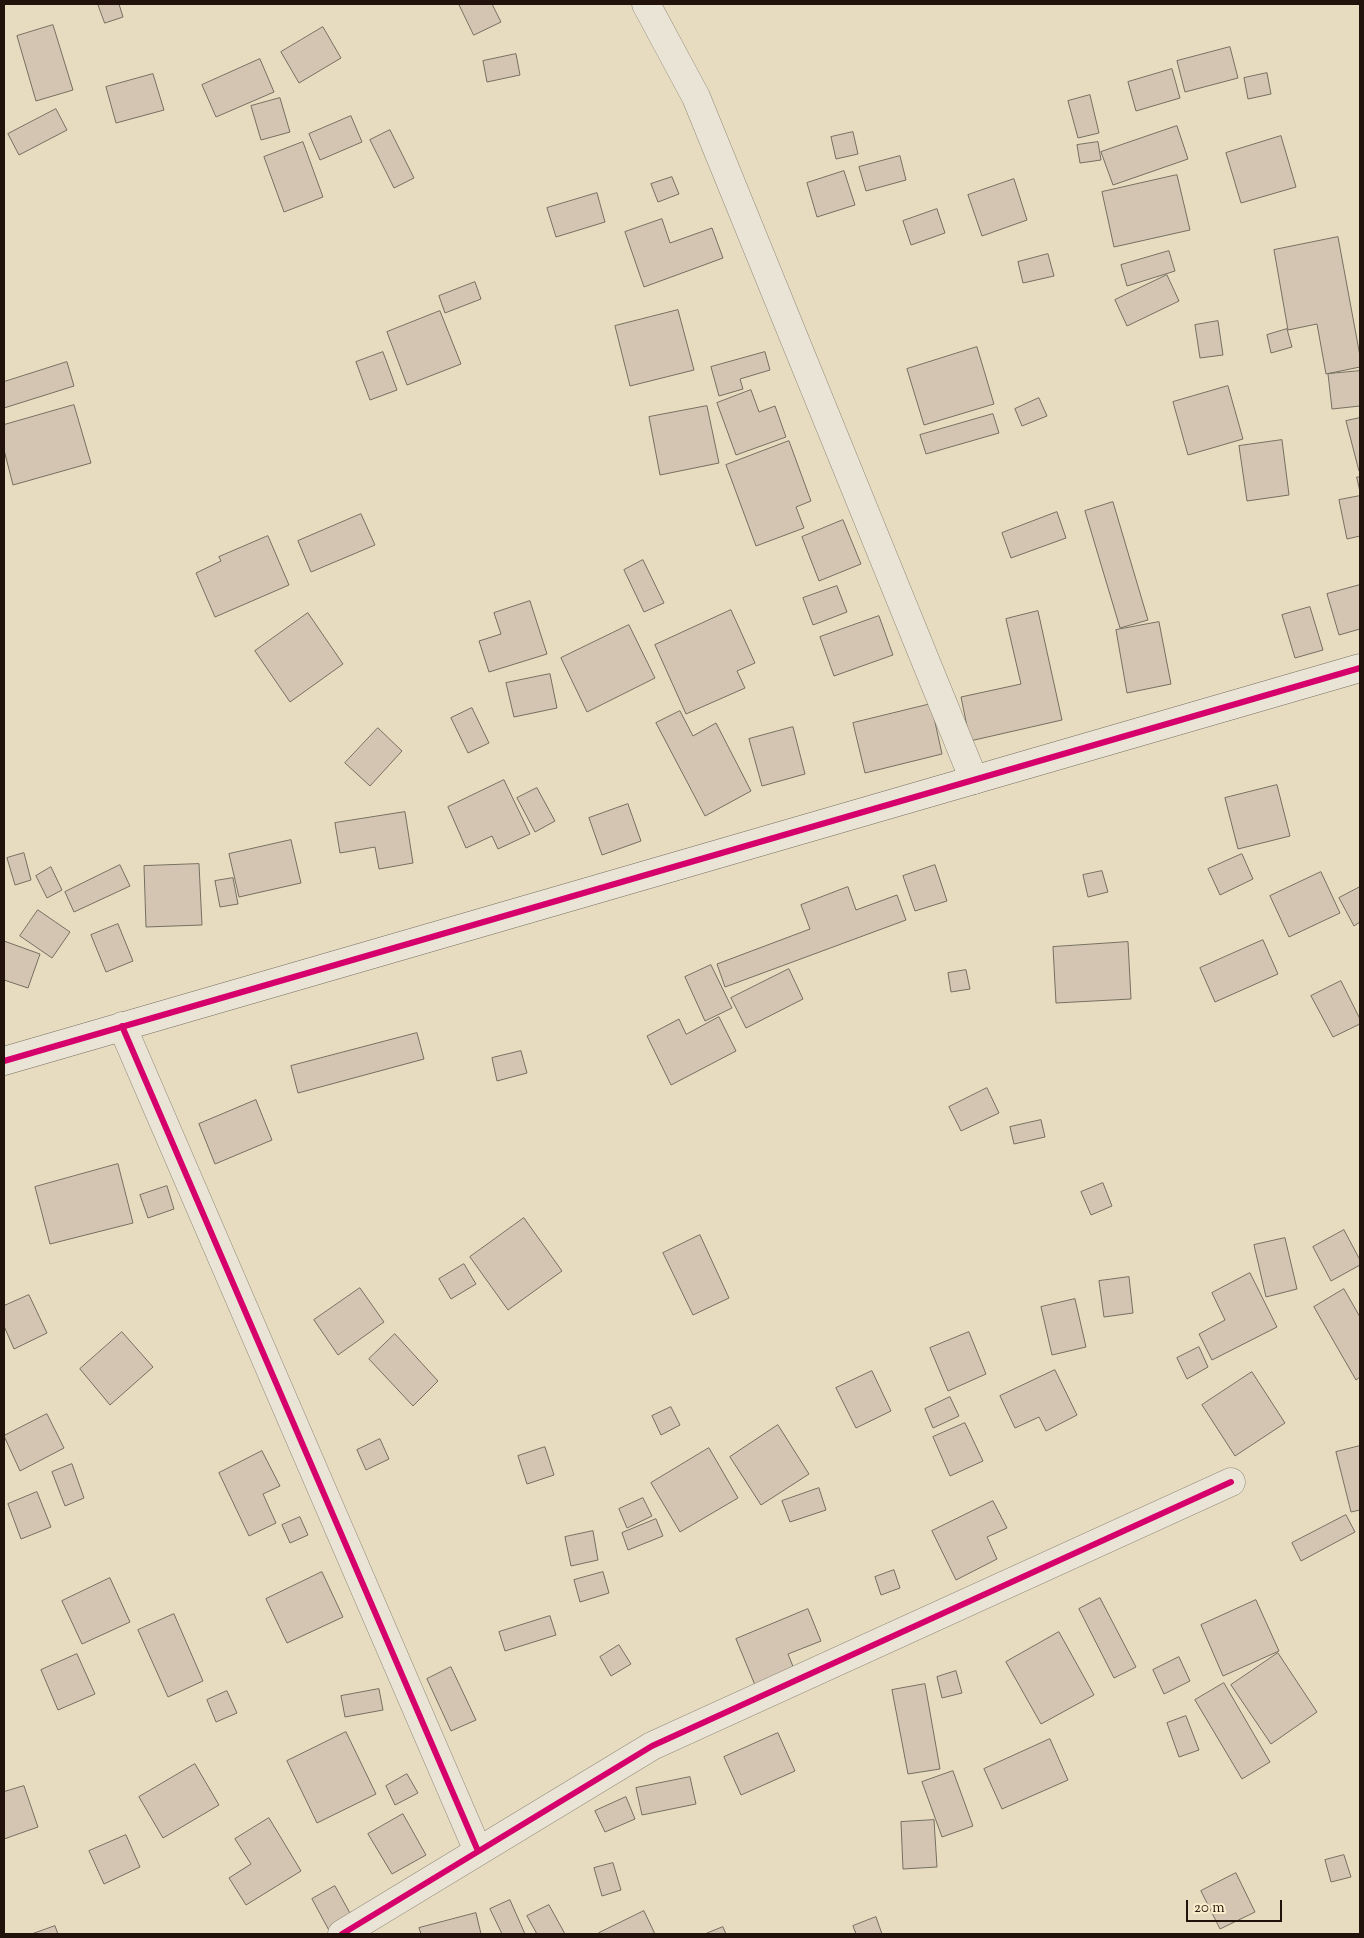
<!DOCTYPE html>
<html>
<head>
<meta charset="utf-8">
<style>
  body { margin:0 }
  #map { position:relative; width:1364px; height:1938px; overflow:hidden; background:#e7dcc0; font-family:"Sorts Mill Goudy",serif }
  canvas { display:block }
  .frame { position:absolute; inset:0; border:5px solid #21130b; pointer-events:none }
  .scale { position:absolute; left:1186px; top:1900px; width:96px; height:22px; box-sizing:border-box; border:2px solid #21130b; border-top:0; padding-left:6px; font-size:15px; line-height:18px; white-space:nowrap; color:#21130b; -webkit-text-stroke:4px #faedcc; paint-order:stroke }
</style>
</head>
<body>
<div id="map">
<canvas width="1364" height="1938"></canvas>
<div class="frame"></div>
<div class="scale">20 m</div>
</div>
<script>
const ctx = document.querySelector('canvas').getContext('2d');
ctx.lineJoin = 'round';
function paint(path, color) { ctx.fillStyle = color; ctx.fill(path, 'evenodd'); }
function stroke(path, color, width, dash) { ctx.strokeStyle = color; ctx.lineWidth = width; ctx.lineCap = dash ? 'butt' : 'round'; ctx.setLineDash(dash || []); ctx.stroke(path); }
const building = new Path2D(`
  M 98,4 L 119,4 L 123,17 L 105,23 Z
  M 459,4 L 492,4 L 501,22 L 474,35 Z
  M 53,25 L 73,90 L 36,101 L 17,36 Z
  M 323,27 L 341,58 L 299,83 L 281,52 Z
  M 1230,47 L 1238,78 L 1185,92 L 1177,61 Z
  M 516,54 L 520,75 L 487,82 L 483,61 Z
  M 260,59 L 274,92 L 216,117 L 202,85 Z
  M 1172,69 L 1180,98 L 1136,111 L 1128,82 Z
  M 1267,73 L 1271,94 L 1248,99 L 1244,78 Z
  M 153,74 L 164,110 L 116,123 L 106,87 Z
  M 1090,95 L 1099,133 L 1078,138 L 1068,101 Z
  M 280,98 L 290,132 L 261,140 L 251,106 Z
  M 56,109 L 67,130 L 19,155 L 8,134 Z
  M 351,116 L 362,142 L 320,160 L 309,134 Z
  M 1177,126 L 1188,159 L 1113,185 L 1101,152 Z
  M 390,130 L 414,178 L 394,188 L 370,140 Z
  M 853,132 L 858,154 L 836,159 L 831,137 Z
  M 1281,136 L 1296,187 L 1241,203 L 1226,153 Z
  M 303,142 L 323,197 L 284,212 L 264,157 Z
  M 1098,142 L 1101,160 L 1080,163 L 1077,145 Z
  M 900,156 L 906,180 L 866,191 L 859,167 Z
  M 844,171 L 855,205 L 817,217 L 807,183 Z
  M 1177,175 L 1190,230 L 1114,247 L 1102,192 Z
  M 672,177 L 679,194 L 658,202 L 651,184 Z
  M 1014,179 L 1027,220 L 982,236 L 968,195 Z
  M 597,193 L 605,222 L 556,237 L 547,208 Z
  M 937,209 L 945,233 L 911,245 L 903,221 Z
  M 662,219 L 670,243 L 712,228 L 723,258 L 644,287 L 625,232 Z
  M 1338,237 L 1360,356 L 1360,367 L 1326,374 L 1317,324 L 1288,330 L 1274,250 Z
  M 1169,251 L 1175,271 L 1127,286 L 1121,265 Z
  M 1048,254 L 1054,276 L 1023,283 L 1018,262 Z
  M 1167,275 L 1179,301 L 1127,326 L 1115,300 Z
  M 475,282 L 481,299 L 445,313 L 439,296 Z
  M 678,310 L 694,370 L 630,386 L 615,326 Z
  M 440,311 L 461,364 L 407,385 L 387,332 Z
  M 1218,321 L 1223,355 L 1200,358 L 1195,325 Z
  M 1287,329 L 1292,347 L 1271,353 L 1267,335 Z
  M 977,347 L 994,404 L 924,425 L 907,369 Z
  M 383,352 L 397,390 L 370,400 L 356,362 Z
  M 765,352 L 770,370 L 740,379 L 743,389 L 719,396 L 711,367 Z
  M 67,362 L 74,386 L 4,408 L 4,382 Z
  M 1360,371 L 1360,406 L 1332,409 L 1328,374 Z
  M 1228,386 L 1243,439 L 1188,455 L 1173,402 Z
  M 751,390 L 759,412 L 775,406 L 786,437 L 736,455 L 717,403 Z
  M 1039,398 L 1047,416 L 1022,426 L 1015,409 Z
  M 74,405 L 91,463 L 13,485 L 4,450 L 4,425 Z
  M 707,406 L 719,463 L 660,475 L 649,417 Z
  M 993,414 L 999,433 L 926,454 L 920,435 Z
  M 1360,418 L 1360,471 L 1359,471 L 1346,421 Z
  M 1282,440 L 1289,495 L 1247,501 L 1239,446 Z
  M 789,441 L 811,501 L 796,507 L 804,528 L 756,546 L 726,465 Z
  M 1357,477 L 1360,477 L 1360,491 Z
  M 1360,496 L 1360,536 L 1347,539 L 1339,500 Z
  M 1113,502 L 1148,620 L 1120,628 L 1085,511 Z
  M 1057,512 L 1066,538 L 1011,558 L 1002,533 Z
  M 361,514 L 375,545 L 311,572 L 298,541 Z
  M 843,520 L 861,564 L 819,581 L 802,537 Z
  M 268,536 L 289,585 L 215,617 L 196,573 L 221,561 L 219,557 Z
  M 643,560 L 664,603 L 644,612 L 624,570 Z
  M 1360,585 L 1360,629 L 1339,635 L 1327,594 Z
  M 837,586 L 847,612 L 813,625 L 803,598 Z
  M 530,601 L 547,654 L 489,672 L 479,641 L 501,634 L 494,613 Z
  M 1310,607 L 1323,650 L 1295,658 L 1282,615 Z
  M 731,610 L 755,663 L 737,671 L 745,688 L 686,714 L 655,645 Z
  M 1038,611 L 1062,720 L 970,741 L 961,697 L 1021,684 L 1006,619 Z
  M 308,613 L 343,664 L 290,702 L 255,651 Z
  M 879,616 L 893,655 L 834,676 L 820,637 Z
  M 1159,622 L 1171,684 L 1127,693 L 1116,630 Z
  M 629,625 L 655,678 L 587,712 L 561,658 Z
  M 550,674 L 557,708 L 514,717 L 506,683 Z
  M 931,704 L 942,754 L 865,773 L 853,723 Z
  M 472,708 L 489,743 L 468,753 L 451,718 Z
  M 680,711 L 693,736 L 716,723 L 751,791 L 705,816 L 656,723 Z
  M 793,727 L 805,774 L 762,786 L 749,739 Z
  M 378,728 L 402,751 L 370,786 L 345,763 Z
  M 504,780 L 530,834 L 498,849 L 492,836 L 466,848 L 448,807 Z
  M 1277,785 L 1290,836 L 1238,849 L 1225,798 Z
  M 537,788 L 555,821 L 535,832 L 517,798 Z
  M 628,804 L 641,841 L 602,855 L 589,818 Z
  M 405,812 L 413,863 L 379,869 L 375,847 L 340,853 L 335,823 Z
  M 291,840 L 301,883 L 239,897 L 229,854 Z
  M 24,853 L 31,880 L 15,885 L 7,858 Z
  M 1242,854 L 1253,879 L 1220,895 L 1208,869 Z
  M 199,864 L 202,925 L 146,927 L 144,866 Z
  M 120,865 L 130,886 L 74,912 L 65,892 Z
  M 935,865 L 947,901 L 915,911 L 903,876 Z
  M 51,867 L 62,890 L 47,898 L 36,876 Z
  M 1102,871 L 1108,892 L 1088,897 L 1083,875 Z
  M 1321,872 L 1340,913 L 1289,937 L 1270,896 Z
  M 233,878 L 238,904 L 220,907 L 215,881 Z
  M 848,887 L 856,910 L 897,895 L 906,920 L 725,987 L 717,964 L 810,929 L 801,905 Z
  M 1360,887 L 1360,922 L 1354,926 L 1339,898 Z
  M 38,910 L 70,932 L 52,958 L 20,936 Z
  M 118,924 L 133,961 L 106,972 L 91,935 Z
  M 1263,940 L 1278,974 L 1215,1002 L 1200,968 Z
  M 4,941 L 40,954 L 28,988 L 4,980 Z
  M 1128,942 L 1131,999 L 1056,1003 L 1053,947 Z
  M 711,965 L 732,1008 L 705,1021 L 685,977 Z
  M 789,969 L 803,999 L 746,1028 L 731,998 Z
  M 966,970 L 970,989 L 951,992 L 948,973 Z
  M 1341,981 L 1360,1019 L 1360,1024 L 1333,1037 L 1311,996 Z
  M 719,1017 L 736,1051 L 671,1085 L 647,1036 L 679,1019 L 686,1034 Z
  M 417,1033 L 424,1059 L 298,1093 L 291,1066 Z
  M 521,1051 L 527,1073 L 497,1081 L 492,1058 Z
  M 987,1088 L 999,1113 L 961,1131 L 949,1107 Z
  M 256,1100 L 272,1140 L 215,1164 L 199,1124 Z
  M 1041,1120 L 1045,1137 L 1014,1144 L 1010,1127 Z
  M 118,1164 L 133,1223 L 50,1244 L 35,1187 Z
  M 1103,1183 L 1112,1206 L 1091,1215 L 1081,1192 Z
  M 167,1186 L 174,1209 L 148,1218 L 140,1195 Z
  M 524,1218 L 562,1271 L 508,1310 L 470,1257 Z
  M 1344,1230 L 1360,1260 L 1360,1265 L 1331,1281 L 1313,1247 Z
  M 700,1235 L 729,1298 L 693,1315 L 663,1253 Z
  M 1285,1238 L 1297,1289 L 1266,1297 L 1254,1245 Z
  M 464,1264 L 476,1284 L 451,1299 L 439,1279 Z
  M 1250,1273 L 1277,1327 L 1212,1360 L 1199,1334 L 1225,1320 L 1212,1293 Z
  M 1129,1277 L 1133,1313 L 1104,1317 L 1099,1281 Z
  M 360,1288 L 384,1322 L 338,1355 L 314,1320 Z
  M 1344,1289 L 1360,1317 L 1360,1377 L 1356,1380 L 1314,1307 Z
  M 29,1295 L 47,1333 L 14,1349 L 4,1326 L 4,1306 Z
  M 1075,1299 L 1086,1347 L 1052,1355 L 1041,1307 Z
  M 122,1332 L 153,1367 L 110,1405 L 80,1369 Z
  M 969,1332 L 986,1374 L 948,1391 L 930,1348 Z
  M 395,1334 L 438,1381 L 413,1406 L 369,1359 Z
  M 1199,1347 L 1208,1367 L 1187,1379 L 1177,1358 Z
  M 1055,1370 L 1077,1415 L 1046,1431 L 1039,1417 L 1015,1428 L 1000,1396 Z
  M 872,1371 L 891,1411 L 856,1428 L 836,1388 Z
  M 1252,1372 L 1285,1423 L 1235,1456 L 1202,1405 Z
  M 950,1397 L 959,1416 L 933,1428 L 925,1409 Z
  M 671,1407 L 680,1425 L 661,1435 L 652,1416 Z
  M 47,1414 L 64,1448 L 20,1471 L 4,1436 Z
  M 965,1423 L 983,1461 L 950,1476 L 933,1437 Z
  M 778,1425 L 809,1474 L 761,1505 L 730,1457 Z
  M 380,1439 L 389,1459 L 366,1470 L 357,1450 Z
  M 1360,1446 L 1360,1510 L 1351,1512 L 1336,1452 Z
  M 545,1447 L 554,1475 L 527,1484 L 518,1456 Z
  M 709,1448 L 738,1498 L 680,1532 L 651,1483 Z
  M 262,1451 L 280,1486 L 263,1494 L 276,1523 L 249,1536 L 219,1473 Z
  M 72,1464 L 84,1498 L 65,1506 L 52,1472 Z
  M 819,1488 L 826,1510 L 790,1522 L 782,1501 Z
  M 37,1492 L 51,1527 L 21,1539 L 8,1504 Z
  M 643,1498 L 652,1516 L 627,1528 L 619,1509 Z
  M 993,1501 L 1007,1528 L 987,1537 L 997,1559 L 956,1580 L 932,1531 Z
  M 1346,1515 L 1355,1532 L 1301,1561 L 1292,1543 Z
  M 300,1517 L 308,1535 L 290,1543 L 282,1525 Z
  M 656,1519 L 663,1536 L 628,1550 L 622,1533 Z
  M 593,1531 L 598,1560 L 571,1566 L 565,1537 Z
  M 894,1570 L 900,1588 L 881,1595 L 875,1577 Z
  M 322,1572 L 343,1617 L 287,1643 L 266,1599 Z
  M 603,1572 L 609,1593 L 580,1602 L 574,1580 Z
  M 110,1578 L 130,1622 L 82,1644 L 62,1601 Z
  M 1100,1598 L 1136,1667 L 1114,1678 L 1079,1609 Z
  M 1256,1600 L 1279,1651 L 1223,1676 L 1201,1625 Z
  M 808,1609 L 821,1641 L 788,1654 L 794,1669 L 755,1685 L 736,1639 Z
  M 174,1614 L 203,1681 L 168,1697 L 138,1630 Z
  M 550,1616 L 556,1635 L 505,1651 L 499,1632 Z
  M 1059,1632 L 1094,1695 L 1041,1724 L 1006,1662 Z
  M 619,1645 L 631,1664 L 611,1676 L 600,1657 Z
  M 1278,1653 L 1317,1712 L 1271,1744 L 1231,1685 Z
  M 77,1654 L 95,1694 L 58,1710 L 41,1670 Z
  M 1179,1657 L 1190,1681 L 1164,1694 L 1153,1670 Z
  M 451,1667 L 476,1720 L 451,1731 L 427,1679 Z
  M 956,1671 L 962,1693 L 942,1698 L 937,1677 Z
  M 1224,1683 L 1270,1762 L 1242,1779 L 1195,1700 Z
  M 925,1684 L 940,1769 L 908,1774 L 892,1690 Z
  M 379,1689 L 383,1710 L 345,1717 L 341,1696 Z
  M 227,1691 L 237,1713 L 216,1722 L 207,1700 Z
  M 1186,1716 L 1199,1750 L 1179,1757 L 1167,1723 Z
  M 346,1732 L 376,1794 L 317,1823 L 287,1761 Z
  M 778,1733 L 795,1771 L 741,1795 L 724,1757 Z
  M 1050,1739 L 1068,1780 L 1002,1809 L 984,1769 Z
  M 195,1764 L 219,1805 L 163,1838 L 139,1797 Z
  M 953,1771 L 973,1826 L 942,1837 L 922,1782 Z
  M 407,1774 L 418,1793 L 395,1805 L 386,1786 Z
  M 690,1777 L 696,1804 L 642,1815 L 636,1788 Z
  M 24,1786 L 38,1827 L 4,1839 L 4,1792 Z
  M 626,1797 L 635,1819 L 605,1832 L 595,1811 Z
  M 403,1814 L 426,1855 L 392,1874 L 368,1834 Z
  M 269,1818 L 301,1871 L 246,1905 L 229,1878 L 251,1864 L 235,1839 Z
  M 934,1820 L 937,1867 L 903,1869 L 901,1822 Z
  M 126,1835 L 140,1867 L 104,1884 L 89,1851 Z
  M 1344,1855 L 1351,1877 L 1331,1882 L 1325,1860 Z
  M 613,1863 L 621,1890 L 602,1896 L 594,1868 Z
  M 1236,1873 L 1255,1912 L 1220,1929 L 1201,1891 Z
  M 335,1886 L 356,1924 L 331,1934 L 312,1899 Z
  M 510,1900 L 525,1934 L 502,1934 L 490,1909 Z
  M 549,1905 L 565,1934 L 537,1934 L 527,1916 Z
  M 644,1911 L 655,1934 L 600,1934 L 599,1933 Z
  M 476,1913 L 481,1934 L 421,1934 L 419,1928 Z
  M 876,1917 L 882,1934 L 856,1934 L 853,1926 Z
  M 55,1926 L 58,1934 L 32,1934 Z
  M 723,1927 L 726,1934 L 705,1934 Z`);
const street = new Path2D(`
  M 646,4 L 696,97 L 974,780
  M 122,1026 L 478,1851
  M 342,1934 L 652,1746 L 1231,1482`);
const secondary = new Path2D(`
  M 4,1061 L 1360,668`);
const cycleway = new Path2D(`
  M 122,1026 L 478,1851
  M 4,1061 L 1360,668
  M 342,1934 L 652,1746 L 1231,1482`);
paint(building, '#d4c5b2');
stroke(building, '#766f60', 1);
stroke(street, '#918a79', 29);
stroke(secondary, '#766f60', 29);
stroke(street, '#eae4d7', 28);
stroke(secondary, '#eae4d7', 28);
stroke(cycleway, '#d6006c', 6);
</script>
</body>
</html>
